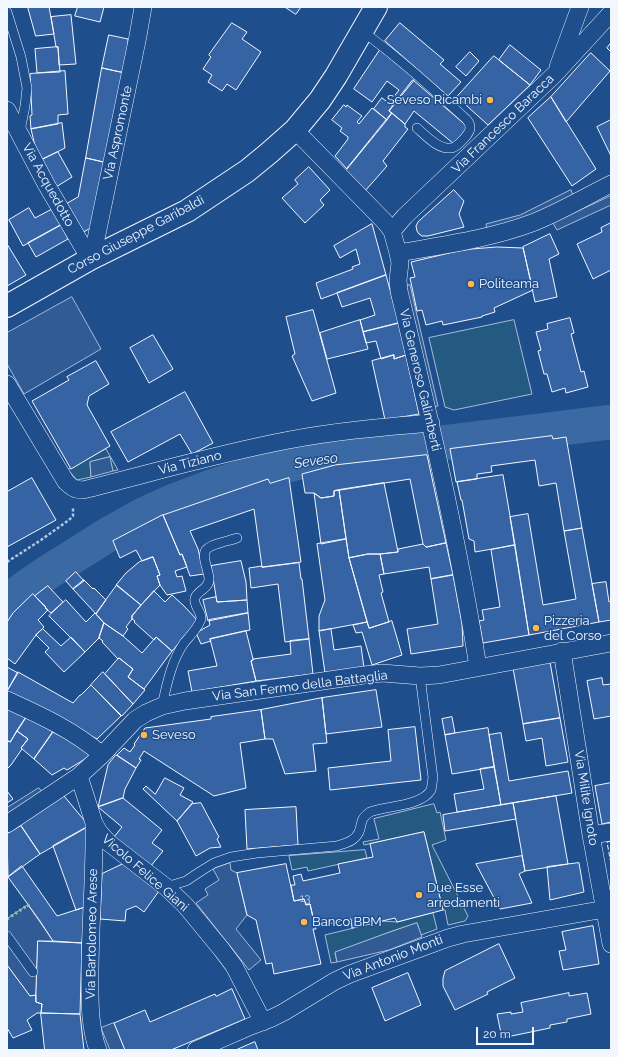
<!DOCTYPE html>
<html>
<head>
<meta charset="utf-8">
<style>
  body { margin:0 }
  #map { position:relative; width:618px; height:1057px; overflow:hidden; background:#1f4e8c; font-family:Raleway,sans-serif }
  canvas { display:block }
  .frame { position:absolute; inset:0; border:8px solid #f2f6ff; pointer-events:none }
  .scale { position:absolute; left:476px; top:1027px; width:58px; height:18px; box-sizing:border-box; border:2px solid #f2f6ff; border-top:0; padding-left:5px; font-size:12px; line-height:14px; white-space:nowrap; color:#f2f6ff; -webkit-text-stroke:3px #1f4e8c; paint-order:stroke }
</style>
</head>
<body>
<div id="map">
<canvas width="618" height="1057"></canvas>
<div class="frame"></div>
<div class="scale">20 m</div>
</div>
<script>
const ctx = document.querySelector('canvas').getContext('2d');
ctx.lineJoin = 'round';
function paint(path, color) { ctx.fillStyle = color; ctx.fill(path, 'evenodd'); }
function stroke(path, color, width, dash) { ctx.strokeStyle = color; ctx.lineWidth = width; ctx.lineCap = dash ? 'butt' : 'round'; ctx.setLineDash(dash || []); ctx.stroke(path); }
function write(font, color, halo, rows, align = 'center') {
  ctx.font = font + ' Raleway,sans-serif'; ctx.lineWidth = 3; ctx.setLineDash([]); ctx.textBaseline = 'middle'; ctx.strokeStyle = halo; ctx.fillStyle = color; for (const [text, x, y, turn = 0] of rows) {
    ctx.save(); ctx.translate(x, y); ctx.rotate((+turn || 0) * Math.PI / 180); ctx.textAlign = isNaN(turn) ? turn : align; if (halo) ctx.strokeText(text, 0, 0); ctx.fillText(text, 0, 0); ctx.restore();
  }
}
const green = new Path2D(`
  M 514,320 L 532,394 L 454,410 L 445,407 L 429,338 Z
  M 106,449 L 118,470 L 113,471 L 109,457 L 90,462 L 91,477 L 77,480 L 68,470 Z
  M 434,804 L 437,813 L 440,812 L 446,840 L 432,845 L 468,916 L 465,921 L 448,925 L 445,910 L 443,910 L 424,832 L 364,845 L 363,842 L 379,839 L 374,819 Z
  M 365,850 L 367,858 L 308,871 L 307,867 L 292,870 L 289,856 Z
  M 433,913 L 437,929 L 421,935 L 417,923 L 387,933 L 335,953 L 337,962 L 331,963 L 325,935 L 382,921 L 397,922 Z`);
const parking = new Path2D(`
  M 571,190 L 573,195 L 522,220 L 487,229 L 486,224 L 520,215 Z
  M 611,196 L 611,205 L 557,230 L 553,223 Z
  M 410,285 L 438,406 L 432,407 L 404,286 Z
  M 72,297 L 101,349 L 24,394 L 7,364 L 7,333 Z
  M 110,457 L 113,471 L 91,477 L 90,462 Z
  M 39,788 L 43,793 L 7,816 L 7,808 Z
  M 230,863 L 231,870 L 237,873 L 247,915 L 236,929 L 261,960 L 249,970 L 196,903 L 208,895 L 205,889 L 219,880 L 213,869 Z
  M 28,905 L 53,941 L 38,941 L 36,995 L 30,996 L 7,965 L 7,919 Z
  M 417,923 L 422,937 L 389,950 L 337,962 L 335,952 L 387,933 Z
  M 114,1023 L 125,1050 L 110,1050 L 101,1028 Z`);
const river = new Path2D(`
  M 7,604 L 12,598 L 28,586 L 50,571 L 109,534 L 143,515 L 174,501 L 217,485 L 263,471 L 296,463 L 441,443 L 611,422`);
const building = new Path2D(`
  M 28,7 L 49,7 L 54,34 L 36,36 Z
  M 78,7 L 104,7 L 100,22 L 75,16 Z
  M 285,7 L 301,7 L 296,14 Z
  M 71,15 L 76,64 L 59,65 L 58,47 L 56,47 L 51,17 Z
  M 232,23 L 247,32 L 242,39 L 261,52 L 236,90 L 227,84 L 222,91 L 208,82 L 212,75 L 203,69 L 211,57 L 209,55 Z
  M 400,23 L 444,60 L 440,64 L 461,82 L 448,96 L 385,41 Z
  M 109,35 L 128,39 L 128,57 L 125,73 L 102,68 Z
  M 611,43 L 611,52 L 607,48 Z
  M 510,45 L 541,70 L 530,85 L 499,60 Z
  M 58,47 L 60,72 L 37,73 L 35,49 Z
  M 380,50 L 415,79 L 393,106 L 389,103 L 399,90 L 387,81 L 372,102 L 354,89 Z
  M 470,52 L 479,61 L 466,76 L 456,67 Z
  M 591,53 L 610,71 L 566,122 L 551,97 Z
  M 494,56 L 530,85 L 488,125 L 457,97 Z
  M 102,68 L 125,73 L 108,163 L 86,158 Z
  M 65,71 L 68,114 L 58,115 L 58,124 L 31,129 L 30,116 L 32,115 L 30,74 Z
  M 413,80 L 468,127 L 454,144 L 414,111 L 405,124 L 389,111 Z
  M 551,97 L 596,169 L 572,186 L 528,118 Z
  M 382,98 L 393,106 L 389,111 L 392,113 L 387,120 L 374,109 Z
  M 344,105 L 346,107 L 347,105 L 362,116 L 357,122 L 359,124 L 372,108 L 387,120 L 347,169 L 335,156 L 348,139 L 348,137 L 340,131 L 342,128 L 332,120 Z
  M 392,113 L 405,124 L 405,127 L 408,129 L 383,161 L 387,166 L 365,191 L 346,170 Z
  M 611,120 L 611,156 L 597,127 Z
  M 62,123 L 65,148 L 41,160 L 35,146 L 31,129 Z
  M 58,152 L 72,177 L 56,187 L 41,160 Z
  M 86,158 L 108,163 L 96,225 L 80,234 L 64,205 L 78,197 Z
  M 309,167 L 330,190 L 320,200 L 324,205 L 305,223 L 282,198 L 298,184 L 295,180 Z
  M 454,190 L 464,201 L 459,214 L 464,227 L 428,236 L 422,236 L 419,234 L 417,231 L 416,226 L 418,222 Z
  M 29,208 L 35,218 L 52,209 L 61,225 L 23,246 L 9,220 Z
  M 611,223 L 611,270 L 593,279 L 577,244 L 602,232 L 601,228 Z
  M 372,224 L 386,275 L 321,299 L 316,283 L 353,269 L 352,267 L 360,264 L 356,249 L 340,258 L 334,246 Z
  M 61,225 L 68,239 L 36,257 L 28,243 Z
  M 550,234 L 559,254 L 549,259 L 557,297 L 535,302 L 523,247 Z
  M 7,244 L 26,275 L 7,286 Z
  M 497,247 L 523,248 L 533,290 L 494,308 L 495,312 L 482,316 L 482,317 L 443,325 L 442,321 L 426,325 L 422,310 L 417,311 L 410,278 L 415,277 L 411,262 L 458,251 L 472,249 Z
  M 386,275 L 399,323 L 363,332 L 360,320 L 375,315 L 370,298 L 342,307 L 337,293 Z
  M 313,310 L 336,393 L 312,401 L 292,356 L 295,354 L 286,317 Z
  M 570,318 L 574,333 L 571,334 L 581,372 L 584,371 L 588,387 L 566,393 L 565,388 L 552,392 L 547,374 L 544,374 L 538,351 L 541,350 L 536,332 L 548,329 L 547,324 Z
  M 360,320 L 368,349 L 327,359 L 320,333 Z
  M 399,323 L 406,355 L 394,359 L 394,355 L 381,359 L 376,341 L 366,343 L 363,332 Z
  M 153,335 L 173,369 L 149,383 L 130,348 Z
  M 394,355 L 394,359 L 406,355 L 419,414 L 385,420 L 372,361 Z
  M 96,361 L 109,384 L 89,396 L 87,405 L 110,446 L 71,469 L 32,401 L 69,380 L 67,377 Z
  M 185,392 L 213,443 L 192,454 L 180,434 L 128,462 L 111,432 Z
  M 552,436 L 553,439 L 566,437 L 582,528 L 564,531 L 556,483 L 539,486 L 535,460 L 491,466 L 492,472 L 477,474 L 477,479 L 456,482 L 450,449 Z
  M 427,455 L 446,543 L 426,547 L 423,544 L 410,479 L 334,491 L 334,496 L 321,498 L 314,493 L 305,493 L 302,474 L 335,465 Z
  M 503,475 L 515,545 L 475,552 L 474,541 L 469,539 L 462,500 L 461,500 L 457,482 Z
  M 32,478 L 56,520 L 7,547 L 7,492 Z
  M 289,478 L 301,562 L 262,567 L 254,509 L 190,531 L 198,549 L 204,574 L 190,576 L 182,554 L 180,555 L 163,515 L 221,495 L 268,479 L 270,483 Z
  M 384,483 L 398,552 L 380,554 L 368,554 L 349,558 L 339,490 Z
  M 339,490 L 346,539 L 321,544 L 314,493 L 321,498 L 334,496 L 334,491 Z
  M 528,514 L 543,605 L 576,599 L 564,531 L 582,528 L 599,622 L 529,635 L 510,517 Z
  M 163,515 L 180,555 L 182,554 L 187,567 L 175,571 L 177,577 L 182,576 L 186,591 L 167,595 L 160,585 L 157,576 L 160,575 L 153,557 L 142,561 L 136,550 L 120,558 L 113,541 Z
  M 346,539 L 349,558 L 367,622 L 319,631 L 319,616 L 325,600 L 317,544 Z
  M 446,543 L 453,575 L 431,579 L 429,567 L 384,574 L 380,554 L 398,552 L 398,549 L 423,544 L 426,547 Z
  M 515,545 L 529,635 L 483,643 L 479,621 L 484,620 L 482,610 L 500,607 L 491,550 Z
  M 368,554 L 380,554 L 384,574 L 379,575 L 383,592 L 381,593 L 389,622 L 369,628 L 349,558 Z
  M 153,557 L 160,575 L 157,576 L 160,585 L 141,605 L 116,585 L 126,573 L 139,562 Z
  M 241,561 L 246,582 L 247,600 L 217,602 L 211,566 Z
  M 299,563 L 301,579 L 302,579 L 309,639 L 285,642 L 278,584 L 251,588 L 249,568 L 262,566 L 262,567 Z
  M 76,572 L 84,581 L 73,589 L 66,581 Z
  M 453,575 L 462,624 L 463,646 L 411,654 L 407,629 L 438,624 L 431,579 Z
  M 84,580 L 93,589 L 94,588 L 106,600 L 96,614 L 73,589 Z
  M 606,582 L 609,602 L 611,601 L 611,620 L 599,622 L 592,584 Z
  M 117,585 L 141,605 L 132,616 L 132,619 L 126,627 L 128,629 L 123,636 L 104,623 L 96,614 Z
  M 48,586 L 63,602 L 51,613 L 45,608 L 46,607 L 35,596 Z
  M 154,591 L 165,602 L 172,595 L 184,606 L 198,621 L 172,651 L 156,637 L 154,640 L 134,622 L 135,621 L 132,619 L 132,616 Z
  M 33,594 L 48,610 L 38,620 L 44,627 L 36,635 L 15,664 L 7,658 L 7,622 L 13,613 Z
  M 216,597 L 217,602 L 247,600 L 248,613 L 208,621 L 203,600 Z
  M 66,600 L 86,622 L 95,613 L 104,623 L 99,638 L 85,652 L 49,616 Z
  M 248,613 L 250,630 L 210,639 L 211,641 L 201,644 L 196,633 L 210,625 L 209,620 Z
  M 392,621 L 402,655 L 372,665 L 362,632 L 356,633 L 353,625 L 367,622 L 369,628 Z
  M 104,623 L 123,636 L 142,653 L 156,637 L 172,651 L 144,689 L 128,677 L 133,669 L 119,658 L 118,659 L 102,642 L 103,641 L 99,638 Z
  M 43,629 L 61,646 L 71,637 L 85,652 L 64,672 L 45,652 L 49,648 L 36,635 Z
  M 331,629 L 334,650 L 361,646 L 364,668 L 325,673 L 319,631 Z
  M 246,631 L 253,659 L 253,660 L 251,661 L 256,681 L 192,692 L 188,671 L 217,666 L 210,639 Z
  M 309,639 L 313,674 L 256,681 L 251,661 L 253,660 L 253,659 L 291,654 L 290,641 Z
  M 119,658 L 133,669 L 128,677 L 145,690 L 133,704 L 105,674 Z
  M 550,662 L 560,718 L 523,724 L 513,668 Z
  M 7,667 L 18,673 L 7,691 Z
  M 18,672 L 73,703 L 80,695 L 81,695 L 91,685 L 121,716 L 97,739 L 7,692 Z
  M 103,672 L 133,704 L 122,716 L 91,685 Z
  M 602,678 L 603,685 L 611,684 L 611,716 L 594,719 L 587,681 Z
  M 376,690 L 382,727 L 326,734 L 322,698 Z
  M 322,698 L 327,743 L 313,744 L 316,771 L 285,774 L 273,739 L 265,739 L 261,710 Z
  M 7,707 L 27,716 L 10,742 L 7,740 Z
  M 261,710 L 265,739 L 240,743 L 246,788 L 214,796 L 144,751 L 139,759 L 141,760 L 136,768 L 117,755 L 124,748 L 130,752 L 135,745 L 134,744 L 145,728 L 211,719 L 211,717 Z
  M 27,716 L 53,732 L 34,759 L 21,748 L 28,739 L 17,731 Z
  M 452,717 L 455,733 L 445,735 L 442,719 Z
  M 560,718 L 568,762 L 546,766 L 542,738 L 526,741 L 523,724 Z
  M 415,727 L 421,780 L 330,790 L 328,768 L 391,761 L 388,730 Z
  M 488,728 L 494,767 L 452,774 L 445,735 Z
  M 17,731 L 28,739 L 21,748 L 22,749 L 11,765 L 7,769 L 7,742 L 8,741 L 10,742 Z
  M 53,732 L 85,749 L 90,756 L 67,770 L 64,768 L 52,775 L 34,759 Z
  M 501,733 L 509,781 L 568,771 L 572,793 L 501,805 L 489,735 Z
  M 116,755 L 136,768 L 125,789 L 123,798 L 98,807 L 108,765 Z
  M 494,767 L 501,805 L 457,812 L 454,794 L 484,789 L 480,769 Z
  M 165,778 L 184,788 L 180,795 L 193,802 L 177,821 L 143,789 L 146,786 L 155,794 Z
  M 611,783 L 611,822 L 602,824 L 595,786 Z
  M 7,791 L 13,799 L 7,803 Z
  M 64,796 L 89,826 L 40,854 L 20,824 Z
  M 556,796 L 568,864 L 525,871 L 513,803 Z
  M 123,798 L 162,830 L 152,843 L 163,851 L 150,867 L 114,837 L 122,827 L 98,807 Z
  M 201,803 L 219,837 L 217,839 L 221,847 L 210,848 L 196,856 L 177,821 L 192,804 Z
  M 513,803 L 516,819 L 445,831 L 443,815 Z
  M 296,807 L 298,845 L 247,849 L 245,810 Z
  M 21,826 L 40,854 L 8,877 L 7,834 Z
  M 89,826 L 85,907 L 76,910 L 53,846 Z
  M 424,832 L 443,910 L 397,922 L 395,918 L 352,928 L 351,919 L 315,927 L 310,904 L 306,905 L 304,899 L 294,901 L 291,885 L 295,885 L 293,876 L 301,874 L 303,881 L 340,873 L 338,864 L 373,857 L 370,844 Z
  M 522,856 L 525,871 L 519,874 L 532,903 L 500,909 L 476,864 Z
  M 579,863 L 584,892 L 550,900 L 547,867 Z
  M 123,864 L 159,891 L 144,912 L 136,906 L 126,910 L 125,921 L 100,919 L 102,874 Z
  M 286,864 L 294,901 L 304,899 L 306,905 L 310,904 L 316,929 L 313,929 L 321,964 L 274,974 L 272,963 L 266,964 L 256,920 L 247,915 L 237,873 Z
  M 22,866 L 57,916 L 85,907 L 82,943 L 53,941 L 40,921 L 8,877 Z
  M 593,926 L 599,964 L 563,970 L 559,951 L 566,950 L 562,932 Z
  M 38,941 L 82,943 L 80,1014 L 41,1013 L 42,1004 L 36,1002 Z
  M 499,944 L 515,978 L 487,992 L 488,994 L 455,1010 L 443,986 L 443,978 L 445,971 Z
  M 7,965 L 30,996 L 36,995 L 36,1002 L 42,1004 L 41,1013 L 37,1013 L 27,1020 L 32,1030 L 13,1038 L 7,1028 Z
  M 408,973 L 421,1005 L 385,1021 L 372,988 Z
  M 232,989 L 245,1019 L 171,1050 L 125,1050 L 114,1023 L 145,1010 L 150,1022 L 215,994 L 216,996 Z
  M 569,993 L 569,996 L 587,993 L 591,1014 L 567,1019 L 567,1022 L 550,1025 L 550,1028 L 502,1038 L 497,1014 L 511,1012 L 511,1014 L 523,1012 L 521,1003 Z
  M 41,1013 L 80,1014 L 84,1050 L 45,1050 Z
  M 255,1042 L 258,1050 L 236,1050 Z`);
const path = new Path2D(`
  M 7,562 L 41,540 L 69,520 L 73,516 L 73,507`);
const lane = new Path2D(`
  M 7,12 L 21,57 L 27,88 L 25,106 L 20,131
  M 362,31 C 399,58 432,88 466,119 C 468,121 470,124 470,127 C 471,133 458,146 452,148 C 452,148 446,148 446,148 C 435,146 425,135 417,128
  M 162,706 C 167,684 171,662 184,643 C 189,637 200,626 201,618 C 201,611 193,605 195,598 C 198,590 209,589 209,579 C 209,571 201,556 206,550 C 210,544 229,541 237,538
  M 166,887 L 186,881 L 201,871 L 214,863 L 231,857 L 257,853 L 337,846 C 346,843 355,841 359,832 C 363,822 359,820 370,812 C 386,806 422,806 431,790 C 432,787 432,781 433,778 L 420,676
  M 7,936 L 33,972`);
const street = new Path2D(`
  M 558,67 L 580,7
  M 7,110 L 46,184 L 90,259
  M 295,130 L 385,222 L 392,231 L 398,253 L 400,263 L 398,280 L 399,291 C 429,415 458,540 478,667
  M 392,231 L 405,216 L 554,75 L 611,13
  M 398,253 C 443,245 489,239 532,223 C 558,213 585,197 611,184
  M 90,259 L 96,239 L 138,36 L 143,7
  M 7,384 L 66,482 C 71,487 75,490 83,490 C 151,473 220,453 289,440 C 336,431 383,427 431,423
  M 562,651 L 591,835 L 611,944
  M 7,700 C 40,715 75,731 102,755
  M 79,776 L 102,755 L 135,720 L 146,713 L 162,706 L 185,701 L 364,675 L 382,673 L 420,676 L 439,675 L 611,643
  M 94,823 C 95,873 90,924 90,974 C 90,999 89,1026 98,1050
  M 7,824 L 79,776 L 94,823 L 99,832 L 109,843 L 166,887 L 185,905 L 222,950 L 234,966 L 263,1022
  M 591,835 L 611,832
  M 196,1050 L 251,1026 L 272,1018 L 284,1012 L 335,981 L 350,974 L 448,938 L 463,934 L 605,909`);
const secondary = new Path2D(`
  M 7,306 L 90,259 L 187,211 L 247,171 L 269,153 L 295,130 L 320,100 L 336,76 L 376,7`);
const hedge = new Path2D(`
  M 7,919 L 28,905 L 29,907`);
const fence = new Path2D(`
  M 611,841 L 607,842 L 611,864`);
const markers = [
  [490,100,4,"#ffb74d"],
  [471,284,4,"#ffb74d"],
  [536,628,4,"#ffb74d"],
  [144,735,4,"#ffb74d"],
  [419,895,4,"#ffb74d"],
  [304,922,4,"#ffb74d"]
];
const numberNames = [
  ["13",305,899]
];
const poiNames = [
  ["Seveso Ricambi",482,100,"right"],
  ["Politeama",479,284],
  ["Pizzeria",544,621],
  ["del Corso",544,636],
  ["Seveso",152,735],
  ["Due Esse",427,888],
  ["arredamenti",427,903],
  ["Banco BPM",312,922]
];
const streetNames = [
  ["Via Francesco Baracca",503,124,-44],
  ["Via Aspromonte",118,133,-78],
  ["Via Acquedotto",48,185,61],
  ["Corso Giuseppe Garibaldi",136,235,-28],
  ["Via Generoso Galimberti",420,380,77],
  ["Via Tiziano",190,463,-14],
  ["Via San Fermo della Battaglia",300,686,-7],
  ["Via Milite Ignoto",586,798,81],
  ["Vicolo Felice Giani",145,873,41],
  ["Via Bartolomeo Arese",92,934,-89],
  ["Via Antonio Monti",393,958,-21]
];
const waterNames = [
  ["Seveso",316,461,-8]
];
paint(green, '#245a82');
stroke(green, '#a8bbd7', 1);
paint(parking, '#305b95');
stroke(parking, '#a8bbd7', 1);
stroke(river, '#3b69a3', 35);
paint(building, '#3563a3');
stroke(building, '#f2f6ff', 1);
stroke(lane, '#f2f6ff', 10);
stroke(street, '#f2f6ff', 18);
stroke(secondary, '#f2f6ff', 24);
stroke(path, '#b3c4dc', 2.5, [3, 2]);
stroke(lane, '#1f4e8c', 9);
stroke(street, '#1f4e8c', 17);
stroke(secondary, '#1f4e8c', 22);
stroke(hedge, '#97c8a6', 3, [2, 3]);
stroke(fence, '#f2f6ff', 1, [5, 2]);
for (const [x, y, r, color] of markers) { const dot = new Path2D(); dot.arc(x, y, r, 0, 2 * Math.PI); ctx.fillStyle = color; ctx.fill(dot); stroke(dot, '#1f4e8c', 1.5); }
write('11px', '#c3d1e8', null, numberNames);
write('13px', '#f2f6ff', '#1f4e8c', poiNames, 'left');
write('13px', '#f2f6ff', '#1f4e8c', streetNames);
write('italic 14px', '#f2f6ff', '#1f4e8c', waterNames);
</script>
</body>
</html>
